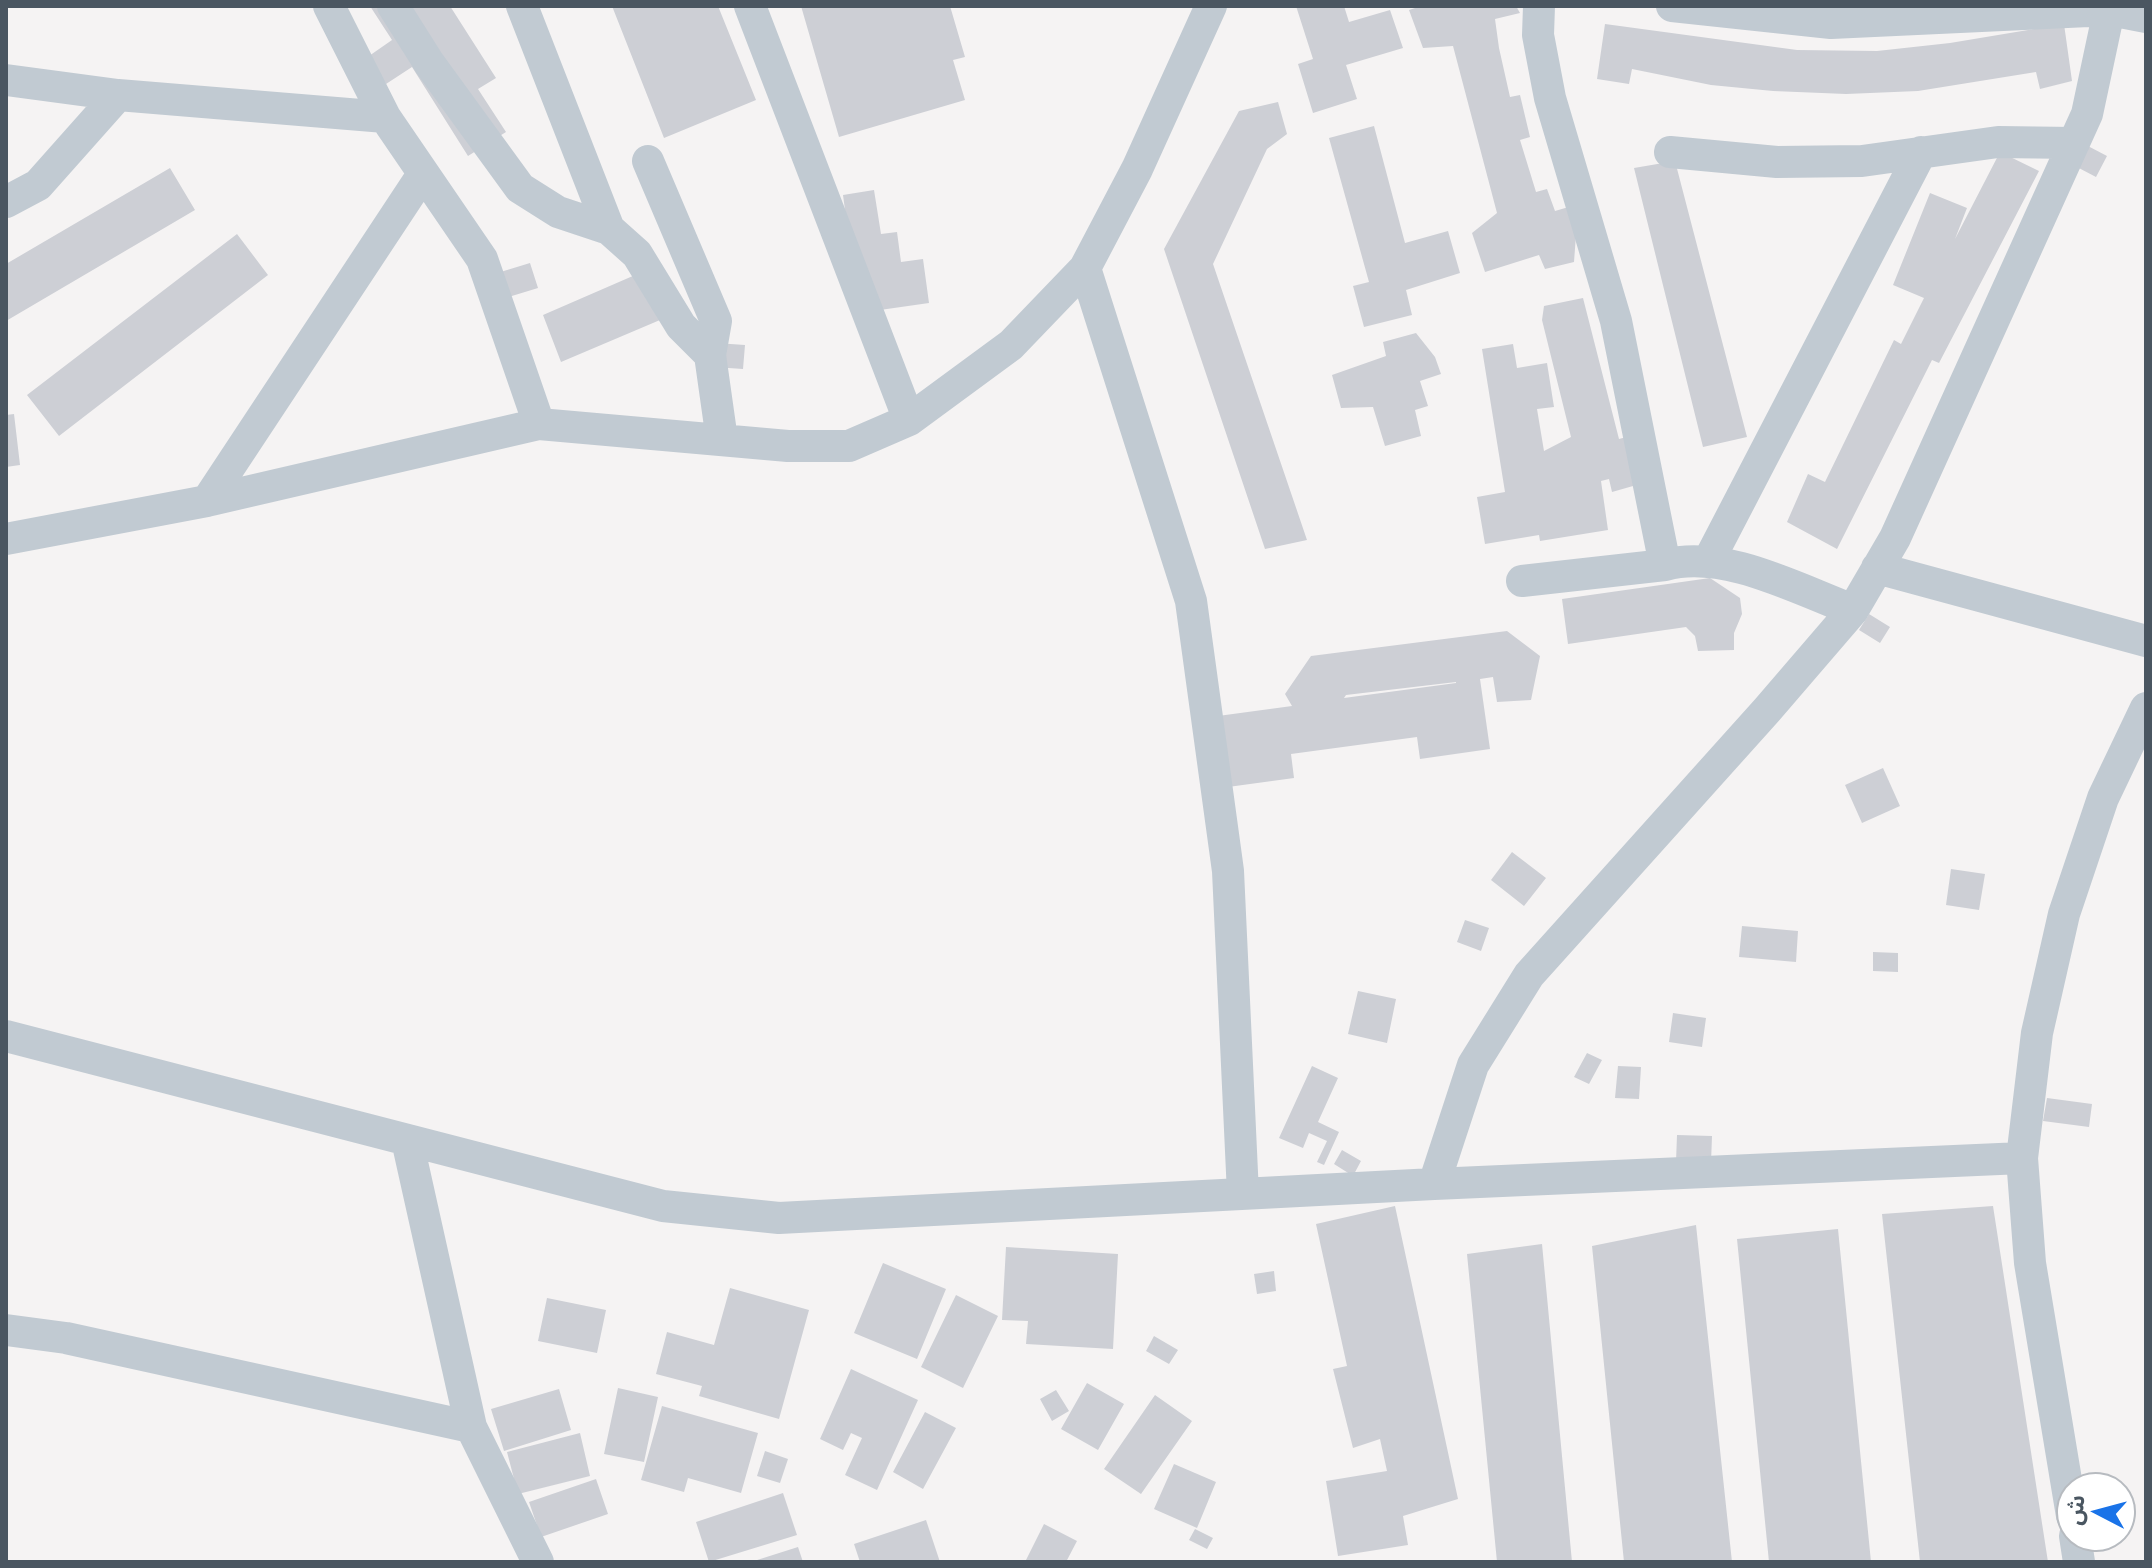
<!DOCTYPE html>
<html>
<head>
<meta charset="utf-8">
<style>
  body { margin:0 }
  #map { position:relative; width:2152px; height:1568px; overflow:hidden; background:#f5f3f3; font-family:"Exo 2","Noto Sans Arabic",sans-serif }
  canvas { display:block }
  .frame { position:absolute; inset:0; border:8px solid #4a5661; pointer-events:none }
  .north { position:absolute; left:2056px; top:1472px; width:80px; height:80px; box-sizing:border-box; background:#fff; border:2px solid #b7bbc0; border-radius:50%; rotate:276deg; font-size:22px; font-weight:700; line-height:32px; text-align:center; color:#4a5661 }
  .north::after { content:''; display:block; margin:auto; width:28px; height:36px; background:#1a73e8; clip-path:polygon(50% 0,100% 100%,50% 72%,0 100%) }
</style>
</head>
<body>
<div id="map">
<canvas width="2152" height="1568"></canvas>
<div class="frame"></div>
<div class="north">ش</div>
</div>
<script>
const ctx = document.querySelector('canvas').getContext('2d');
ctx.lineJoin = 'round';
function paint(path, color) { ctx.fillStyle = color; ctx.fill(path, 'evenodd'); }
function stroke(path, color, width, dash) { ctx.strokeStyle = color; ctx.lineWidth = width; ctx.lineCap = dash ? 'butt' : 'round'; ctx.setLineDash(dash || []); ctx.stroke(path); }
const building = new Path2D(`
  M 370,6 L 450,6 L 496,78 L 478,89 L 506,132 L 468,156 L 412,67 L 386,84 L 369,56 L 392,40 Z
  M 612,6 L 718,6 L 756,100 L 664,138 Z
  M 801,6 L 950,6 L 965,57 L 953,60 L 965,100 L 839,137 Z
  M 1296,6 L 1344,6 L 1349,22 L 1390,10 L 1403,48 L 1346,65 L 1357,99 L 1313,113 L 1298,64 L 1313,59 Z
  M 1421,6 L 1516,6 L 1520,13 L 1495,19 L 1499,48 L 1510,97 L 1520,95 L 1530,137 L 1520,140 L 1536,192 L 1547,189 L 1555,211 L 1572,206 L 1577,221 L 1574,262 L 1545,269 L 1539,255 L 1485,272 L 1472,233 L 1497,213 L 1453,46 L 1423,48 L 1409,10 Z
  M 1605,24 L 1797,50 L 1877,51 L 1950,43 L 2064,24 L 2072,81 L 2040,89 L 2036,72 L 1918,91 L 1846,94 L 1773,91 L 1711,85 L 1632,69 L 1629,84 L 1597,79 Z
  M 1278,102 L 1287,134 L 1267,149 L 1213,264 L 1307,540 L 1265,549 L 1164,249 L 1239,111 Z
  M 1374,126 L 1405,243 L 1448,231 L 1460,273 L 1406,290 L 1412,315 L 1364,327 L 1353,286 L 1369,282 L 1329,138 Z
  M 2086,145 L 2107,156 L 2096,177 L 2075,166 Z
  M 2000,152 L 2039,171 L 1939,363 L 1932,360 L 1837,549 L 1787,522 L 1808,474 L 1825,482 L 1894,340 L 1901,344 L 1924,298 L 1893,285 L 1930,193 L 1967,208 L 1955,239 Z
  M 1675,161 L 1747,437 L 1703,447 L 1634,168 Z
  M 170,168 L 195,210 L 6,321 L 6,264 Z
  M 874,190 L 881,234 L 897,232 L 901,262 L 923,259 L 929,303 L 859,313 L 843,195 Z
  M 237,234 L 268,275 L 59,436 L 27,395 Z
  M 530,263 L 538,288 L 502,299 L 494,274 Z
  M 642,272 L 660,320 L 561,362 L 543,315 Z
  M 1583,298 L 1619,439 L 1630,436 L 1640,484 L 1612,492 L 1609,479 L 1601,481 L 1608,530 L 1540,541 L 1539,535 L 1485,544 L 1477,497 L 1505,492 L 1482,349 L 1513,344 L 1517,368 L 1547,363 L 1554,407 L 1537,409 L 1544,451 L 1571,437 L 1542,320 L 1544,306 Z
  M 1416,333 L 1435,357 L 1441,374 L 1420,381 L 1428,406 L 1415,410 L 1421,436 L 1385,446 L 1373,407 L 1341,408 L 1332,375 L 1386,356 L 1383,342 Z
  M 716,343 L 745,345 L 743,369 L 714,367 Z
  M 14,414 L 20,465 L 6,467 L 6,415 Z
  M 1710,578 L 1740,598 L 1742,614 L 1734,633 L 1734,650 L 1698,651 L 1695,636 L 1686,627 L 1568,644 L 1562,599 Z
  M 1869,614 L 1890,627 L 1880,643 L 1859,630 Z
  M 1507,631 L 1540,656 L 1531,700 L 1497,702 L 1493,677 L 1480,679 L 1490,749 L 1420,759 L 1417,737 L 1291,754 L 1294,778 L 1228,787 L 1218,716 L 1292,706 L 1285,694 L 1311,656 ZM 1456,682 L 1456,683 L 1344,698 L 1346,695 Z
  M 1883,768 L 1900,806 L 1862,823 L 1845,785 Z
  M 1512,852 L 1546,878 L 1524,906 L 1491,880 Z
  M 1951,869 L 1985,874 L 1979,910 L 1946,905 Z
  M 1465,920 L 1489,928 L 1481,951 L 1457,942 Z
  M 1742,926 L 1798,931 L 1796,962 L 1739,957 Z
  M 1873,952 L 1898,953 L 1898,972 L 1873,971 Z
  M 1358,991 L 1396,999 L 1387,1043 L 1348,1034 Z
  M 1673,1013 L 1706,1018 L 1702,1047 L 1669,1042 Z
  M 1587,1053 L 1602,1060 L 1589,1084 L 1574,1077 Z
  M 1312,1066 L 1338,1078 L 1318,1122 L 1339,1132 L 1324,1165 L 1317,1162 L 1327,1141 L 1309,1133 L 1303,1148 L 1279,1138 Z
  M 1618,1066 L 1641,1067 L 1639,1099 L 1615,1098 Z
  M 2047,1098 L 2092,1104 L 2089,1127 L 2043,1121 Z
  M 1677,1135 L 1712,1136 L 1711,1163 L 1676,1162 Z
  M 1342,1150 L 1361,1161 L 1353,1176 L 1334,1164 Z
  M 1395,1206 L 1458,1499 L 1403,1516 L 1408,1545 L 1338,1556 L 1326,1481 L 1387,1471 L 1380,1439 L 1353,1448 L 1333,1369 L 1347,1366 L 1316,1224 Z
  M 1993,1206 L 2048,1562 L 1920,1562 L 1882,1214 Z
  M 1696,1225 L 1732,1562 L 1624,1562 L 1592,1246 Z
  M 1838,1229 L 1871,1562 L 1769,1562 L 1737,1239 Z
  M 1542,1244 L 1572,1562 L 1497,1562 L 1467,1254 Z
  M 1006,1247 L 1118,1254 L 1113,1349 L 1026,1344 L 1028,1321 L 1002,1320 Z
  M 883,1263 L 946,1289 L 917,1359 L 854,1333 Z
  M 1274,1271 L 1276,1291 L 1257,1294 L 1254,1274 Z
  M 730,1288 L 809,1310 L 779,1419 L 699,1396 L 702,1386 L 656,1374 L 667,1332 L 714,1345 Z
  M 956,1295 L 998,1316 L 963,1388 L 921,1367 Z
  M 547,1298 L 606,1310 L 597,1353 L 538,1341 Z
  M 1154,1336 L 1178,1350 L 1169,1364 L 1146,1351 Z
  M 851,1369 L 918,1400 L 877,1490 L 845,1475 L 862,1438 L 851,1433 L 843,1450 L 820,1439 Z
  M 1087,1383 L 1124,1404 L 1098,1450 L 1061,1429 Z
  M 618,1388 L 658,1397 L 644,1462 L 604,1454 Z
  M 559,1389 L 571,1430 L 504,1451 L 491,1409 Z
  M 1056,1390 L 1069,1411 L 1052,1421 L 1040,1399 Z
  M 1155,1395 L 1192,1421 L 1141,1494 L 1104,1469 Z
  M 662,1406 L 758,1433 L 741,1493 L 688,1478 L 684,1492 L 641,1480 Z
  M 925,1412 L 956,1428 L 923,1489 L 893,1472 Z
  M 580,1433 L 590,1476 L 518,1494 L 507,1452 Z
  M 765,1451 L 788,1459 L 780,1483 L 757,1476 Z
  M 1174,1464 L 1216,1482 L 1197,1528 L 1154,1509 Z
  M 596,1479 L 608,1514 L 541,1537 L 529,1502 Z
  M 783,1493 L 797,1535 L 709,1562 L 696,1522 Z
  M 926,1520 L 940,1562 L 860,1562 L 854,1544 Z
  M 1044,1524 L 1077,1541 L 1066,1562 L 1025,1562 Z
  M 1195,1529 L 1213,1538 L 1207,1549 L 1189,1540 Z
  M 798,1547 L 803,1562 L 754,1562 L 754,1561 Z`);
const minor = new Path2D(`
  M 329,6 L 385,117 L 482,259 L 539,424
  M 393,6 L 429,63 L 520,188 L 558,212 L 609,229 L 637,254 L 681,326 L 710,355
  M 522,6 L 609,229
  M 750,6 L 909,420
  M 1539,6 L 1538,35 L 1550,98 L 1616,321 L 1665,565
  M 1672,6 L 1831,23 L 2110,10 L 2146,17
  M 6,80 L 118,95 L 385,117
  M 1670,152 L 1777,162 L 1862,161 L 1998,142 L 2074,143
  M 648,161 L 716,321 L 710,355 L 722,440
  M 6,202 L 38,185 L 118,95
  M 1085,268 L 1191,601 L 1228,871 L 1243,1194
  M 207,501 L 423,174
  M 6,539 L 207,501 L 539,424 L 788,446 L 849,446 L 909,420 L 1011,345 L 1085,268 L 1137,169 L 1211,6
  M 1708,562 L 1921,152
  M 1877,568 L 2146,641
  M 1522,581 L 1665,565 C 1724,549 1797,589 1853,610
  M 6,1036 L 663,1206 L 779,1218 L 1434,1184 L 2022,1158
  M 407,1140 L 471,1427 L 538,1562
  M 1434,1184 L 1473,1065 L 1529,975 L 1767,710 L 1853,610 L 1895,538 L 2087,114 L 2110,6
  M 6,1330 L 66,1338 L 471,1427
  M 2072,1516 L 2030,1263 L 2022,1158 L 2037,1033 L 2064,914 L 2103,798 L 2146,708
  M 2075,1536 L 2079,1562`);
paint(building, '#cdcfd5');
stroke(minor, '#c1cad2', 32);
</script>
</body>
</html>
